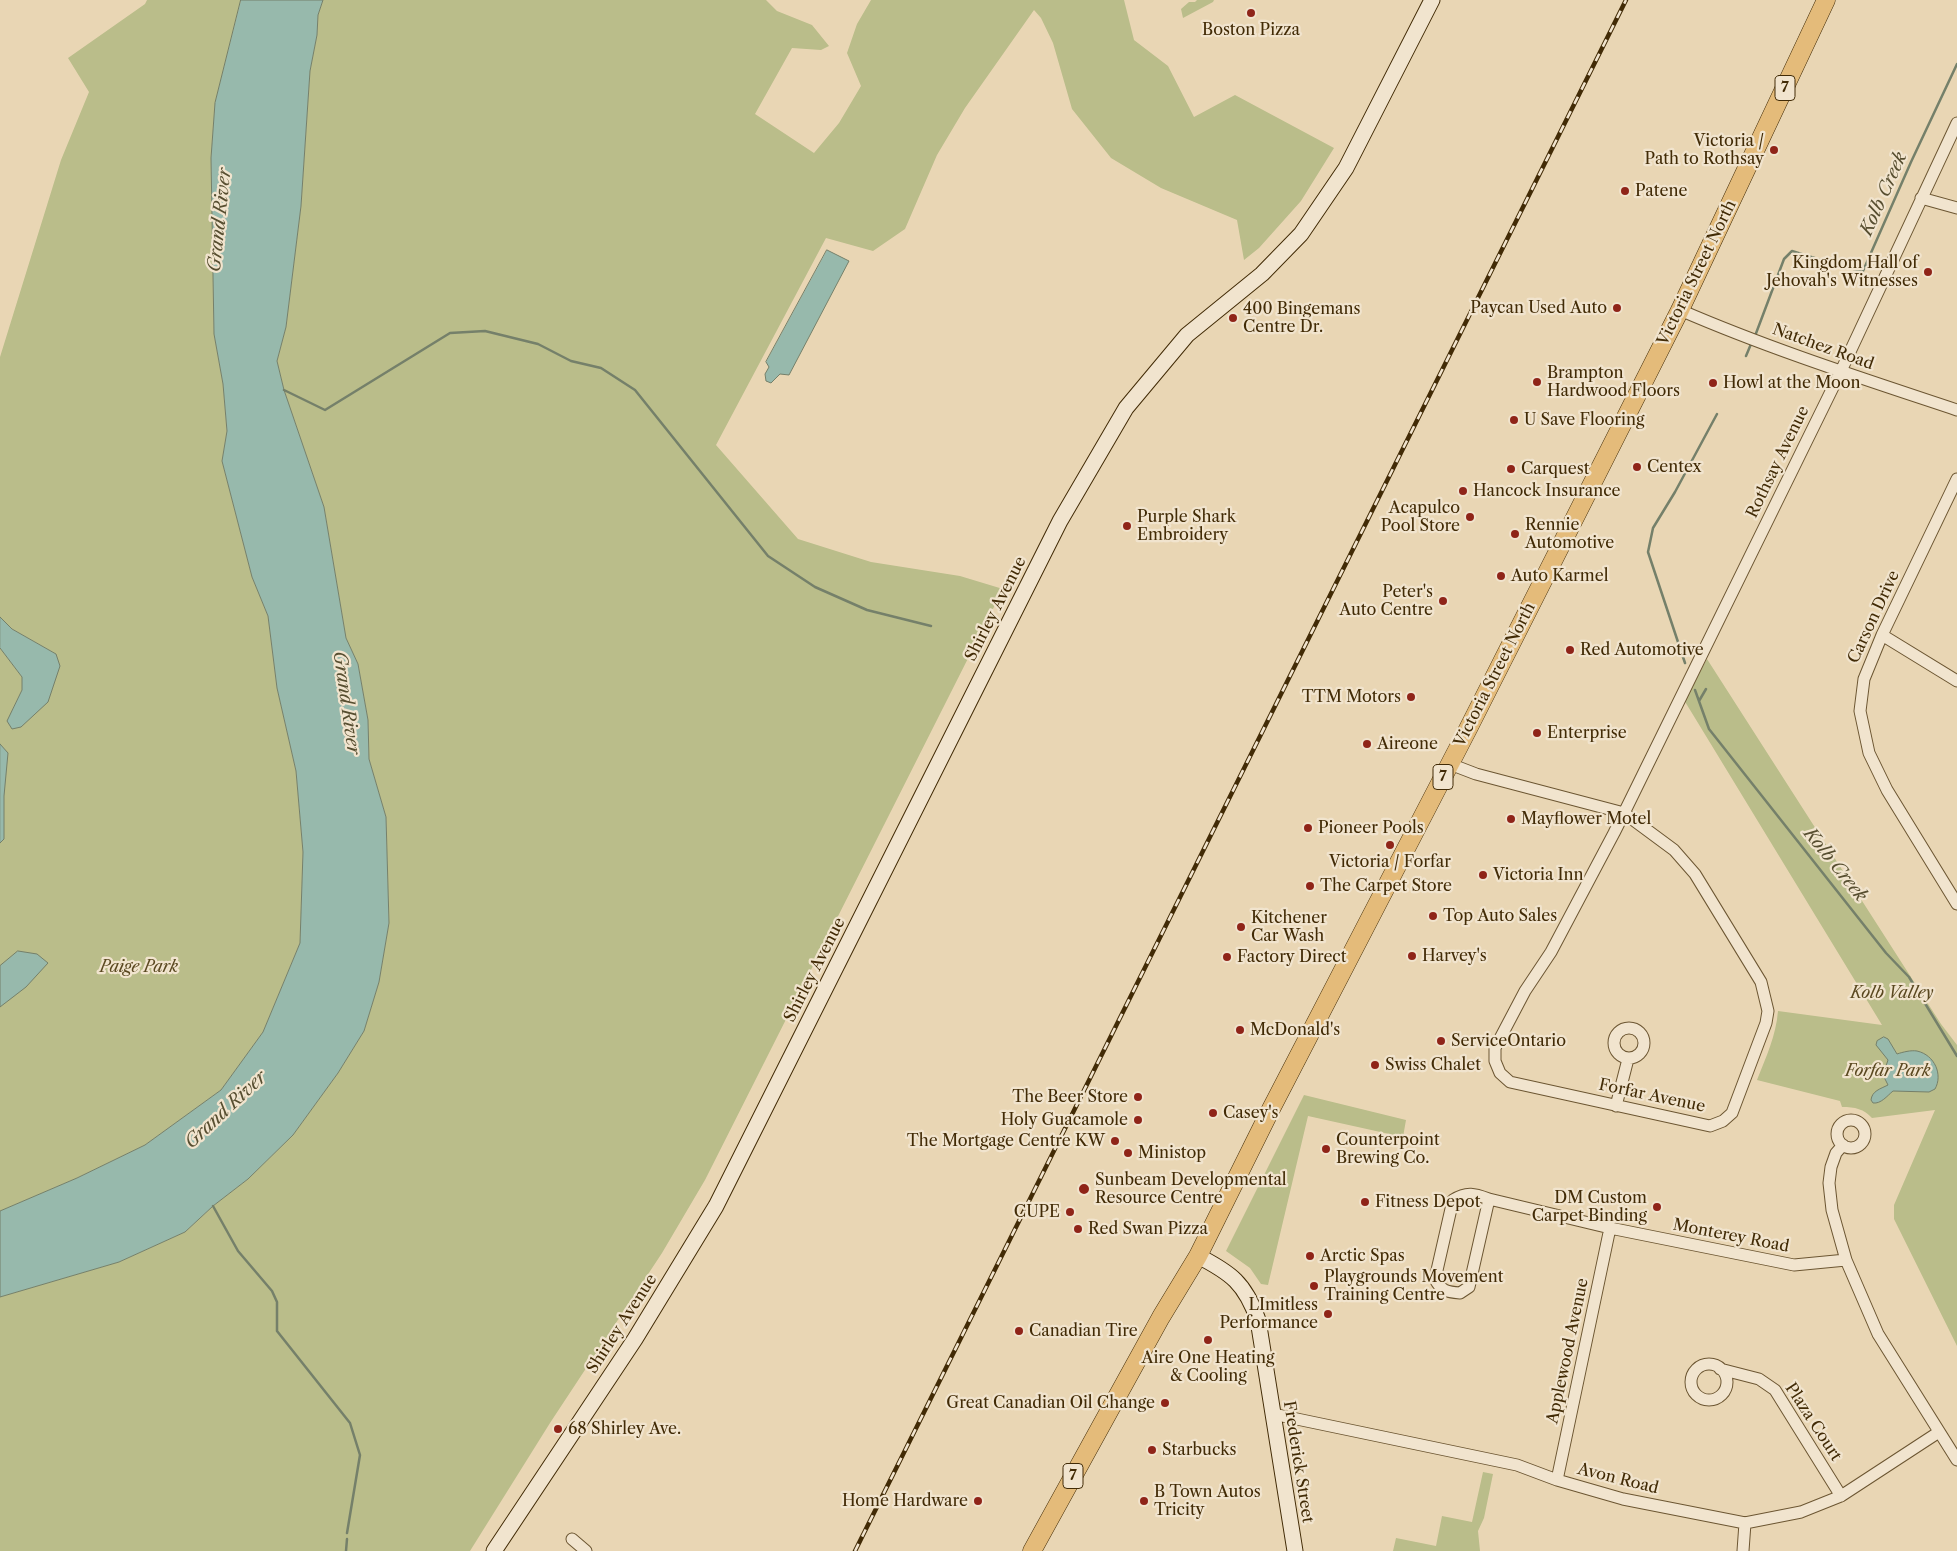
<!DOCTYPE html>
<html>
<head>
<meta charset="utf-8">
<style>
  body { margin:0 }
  canvas { display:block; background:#e9d6b4 }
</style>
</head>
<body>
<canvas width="1957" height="1551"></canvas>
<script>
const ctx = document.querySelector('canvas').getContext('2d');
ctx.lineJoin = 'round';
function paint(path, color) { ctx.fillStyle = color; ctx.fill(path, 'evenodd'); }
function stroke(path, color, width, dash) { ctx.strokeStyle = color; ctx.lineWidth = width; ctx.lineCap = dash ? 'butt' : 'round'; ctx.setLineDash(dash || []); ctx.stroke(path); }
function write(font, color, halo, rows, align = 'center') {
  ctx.font = font + ' "Libre Caslon Text",serif'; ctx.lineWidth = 4.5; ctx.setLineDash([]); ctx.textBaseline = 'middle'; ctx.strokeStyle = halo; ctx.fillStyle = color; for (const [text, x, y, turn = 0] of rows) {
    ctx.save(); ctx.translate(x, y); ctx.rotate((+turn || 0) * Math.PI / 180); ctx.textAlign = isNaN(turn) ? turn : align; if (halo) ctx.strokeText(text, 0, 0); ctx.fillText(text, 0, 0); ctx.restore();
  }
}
const green = new Path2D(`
  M 147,0 L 241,0 L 215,104 L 211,158 L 214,334 L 223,384 L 227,431 L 222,461 L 252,577 L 268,616 L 277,688 L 296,771 L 303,852 L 300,943 L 263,1032 L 221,1090 L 145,1145 L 77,1178 L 0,1211 L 0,648 L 22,677 L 22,690 L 11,713 L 56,654 L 12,629 L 0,617 L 0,357 L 61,160 L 89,92 L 68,58 L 145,4 Z
  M 323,0 L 766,0 L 777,11 L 812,25 L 829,46 L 821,50 L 792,48 L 755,114 L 814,153 L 839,123 L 861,86 L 847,53 L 857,24 L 871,0 L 1124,0 L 1134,40 L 1168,66 L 1194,117 L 1235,95 L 1334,148 L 1301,201 L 1259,248 L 1244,260 L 1237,220 L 1161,188 L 1111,158 L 1072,109 L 1053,43 L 1041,18 L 1034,10 L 965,108 L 937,155 L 905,229 L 873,251 L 826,238 L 716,445 L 798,539 L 871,562 L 960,576 L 1003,589 L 705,1180 L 662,1253 L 550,1423 L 470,1551 L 0,1551 L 0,1297 L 119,1262 L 185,1232 L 213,1206 L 248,1179 L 293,1135 L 338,1073 L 364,1031 L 379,982 L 389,923 L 386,817 L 369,759 L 368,720 L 358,664 L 346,638 L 324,507 L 284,390 L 277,361 L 286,327 L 301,206 L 310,71 L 317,35 L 318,15 Z
  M 1197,0 L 1214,0 L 1213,2 L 1183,18 L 1181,9 L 1189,2 L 1195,2 Z
  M 1707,659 L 1941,1024 L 1957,1045 L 1957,1346 L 1894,1219 L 1894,1205 L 1935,1110 L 1872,1118 C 1864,1109 1855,1107 1842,1107 L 1840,1101 L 1757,1080 C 1766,1057 1776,1036 1778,1011 L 1882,1025 L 1684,700 Z
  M 1304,1095 L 1406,1120 L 1403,1137 L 1308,1116 L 1268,1285 L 1261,1284 L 1250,1268 L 1226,1251 Z
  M 1483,1472 L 1493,1474 L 1484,1518 L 1478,1531 L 1480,1551 L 1393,1551 L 1396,1538 L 1436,1546 L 1442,1516 L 1472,1522 Z`);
const water = new Path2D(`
  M 241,0 L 323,0 L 318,15 L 317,35 L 310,71 L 301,206 L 286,327 L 277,361 L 284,390 L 324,507 L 346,638 L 358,664 L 368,720 L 369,759 L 386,817 L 389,923 L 379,982 L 364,1031 L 338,1073 L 293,1135 L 248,1179 L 213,1206 L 185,1232 L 119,1262 L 0,1297 L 0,1211 L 77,1178 L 145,1145 L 221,1090 L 263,1032 L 300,943 L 303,852 L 296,771 L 277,688 L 268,616 L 252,577 L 222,461 L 227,431 L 223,384 L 214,334 L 211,158 L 215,103 Z
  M 827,250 L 849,261 L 789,375 L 780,374 L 771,383 L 766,381 L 765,374 L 769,367 L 766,362 Z
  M 0,617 L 12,629 L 56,654 L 60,666 L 48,702 L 21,727 L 12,729 L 7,721 L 22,690 L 22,677 L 0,648 Z
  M 0,744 L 8,753 L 4,796 L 4,839 L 0,843 Z
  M 18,951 L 37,954 L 48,963 L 26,987 L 0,1007 L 0,966 Z
  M 1884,1037 L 1888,1039 L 1897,1054 C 1903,1052 1911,1050 1917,1051 C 1935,1055 1943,1075 1935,1089 L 1929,1092 L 1893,1091 C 1887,1096 1881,1104 1873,1103 L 1871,1100 C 1872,1091 1880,1089 1888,1085 L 1883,1075 L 1888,1060 L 1876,1045 L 1877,1041 Z`);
const stream = new Path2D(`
  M 1755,336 L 1784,259 L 1792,251 L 1840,266 L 1863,271 L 1911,162 L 1957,64
  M 1746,356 L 1751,344
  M 284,390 L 325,410 L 450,333 L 485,331 L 538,344 L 571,361 L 601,368 L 635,390 L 768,556 L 815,587 L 867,610 L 931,626
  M 1685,663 L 1648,552 L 1653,528 L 1675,492 L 1717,414
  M 1695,690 L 1709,729 L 1886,953 L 1909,977 L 1957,1056
  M 1699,701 L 1706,689
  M 213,1206 L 238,1251 L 272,1291 L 277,1302 L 277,1331 L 350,1423 L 360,1455 L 347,1533
  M 346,1551 L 347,1539`);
const minor = new Path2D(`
  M 1921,198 L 1957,208
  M 1680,310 C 1770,349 1864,379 1957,410
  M 1957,479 L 1882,635 L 1864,679 L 1860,711 L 1869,753 L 1887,790 L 1957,904
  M 1882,635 L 1957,681
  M 1450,764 L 1476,774 L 1624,813 L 1674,850 L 1695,874 L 1761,982 L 1768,1011 L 1766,1023 L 1732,1113 L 1723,1121 L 1710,1126 L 1510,1082 L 1500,1073 L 1495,1061 L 1495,1048 L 1525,991 L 1551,952 L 1614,833 L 1624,813 L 1841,371 L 1957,123
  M1614 1043a15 15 0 1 1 30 0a15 15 0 1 1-30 0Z
  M 1616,1106 L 1628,1059
  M1837 1134a14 14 0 1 1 28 0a14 14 0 1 1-28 0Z
  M 1843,1145 L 1836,1153 L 1831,1167 L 1829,1183 L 1832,1210 L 1846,1260 L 1878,1334 L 1957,1460
  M 1489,1199 L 1469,1287 L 1460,1293 C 1447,1292 1441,1291 1435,1279 L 1453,1200 C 1467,1191 1475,1194 1489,1199 L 1610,1228 L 1794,1265 L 1846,1260
  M1691 1382a18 18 0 1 1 36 0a18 18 0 1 1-36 0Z
  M 1720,1369 L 1759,1379 L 1775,1390 L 1841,1496
  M 1273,1414 L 1517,1465 L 1557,1480 L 1623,1499 L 1745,1523 L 1801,1512 L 1841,1496 L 1939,1432
  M 1557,1480 L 1610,1228
  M 572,1539 L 586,1551
  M 1743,1551 L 1745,1523`);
const secondary = new Path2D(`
  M 1198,1256 C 1231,1273 1245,1283 1258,1320 L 1295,1551
  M 494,1551 L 635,1339 L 716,1206 L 1060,521 L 1126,408 L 1187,335 L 1262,274 L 1301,234 L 1346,168 L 1432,0`);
const primary = new Path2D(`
  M 1032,1551 L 1161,1317 L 1198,1256 L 1271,1109 L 1468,729 L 1680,310 L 1826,0`);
const rail = new Path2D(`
  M 855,1551 L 1626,0`);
const markers = [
  [1251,13,5,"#8f2418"],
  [1774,150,5,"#8f2418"],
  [1625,191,5,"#8f2418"],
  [1928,272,5,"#8f2418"],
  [1617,308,5,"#8f2418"],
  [1233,318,5,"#8f2418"],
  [1537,382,5,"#8f2418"],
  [1713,383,5,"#8f2418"],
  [1514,420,5,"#8f2418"],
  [1637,467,5,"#8f2418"],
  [1511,469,5,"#8f2418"],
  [1463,491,5,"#8f2418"],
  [1470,517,5,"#8f2418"],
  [1127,526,5,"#8f2418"],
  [1515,534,5,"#8f2418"],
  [1501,576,5,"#8f2418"],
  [1443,601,5,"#8f2418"],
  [1570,650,5,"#8f2418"],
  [1411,697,5,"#8f2418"],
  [1537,733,5,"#8f2418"],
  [1367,744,5,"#8f2418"],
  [1511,819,5,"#8f2418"],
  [1308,828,5,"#8f2418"],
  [1390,845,5,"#8f2418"],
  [1483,875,5,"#8f2418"],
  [1310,886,5,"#8f2418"],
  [1433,916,5,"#8f2418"],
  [1241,927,5,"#8f2418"],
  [1412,956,5,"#8f2418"],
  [1227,957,5,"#8f2418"],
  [1240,1030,5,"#8f2418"],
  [1441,1041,5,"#8f2418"],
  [1375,1065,5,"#8f2418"],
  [1138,1097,5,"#8f2418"],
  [1213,1113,5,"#8f2418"],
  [1138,1120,5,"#8f2418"],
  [1115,1141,5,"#8f2418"],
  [1326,1149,5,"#8f2418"],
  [1128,1153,5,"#8f2418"],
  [1084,1189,6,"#8f2418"],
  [1365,1202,5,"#8f2418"],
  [1657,1207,5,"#8f2418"],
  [1070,1212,5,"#8f2418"],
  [1078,1229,5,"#8f2418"],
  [1310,1256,5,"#8f2418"],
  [1314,1286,5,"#8f2418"],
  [1328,1314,5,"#8f2418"],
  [1019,1331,5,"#8f2418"],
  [1208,1340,5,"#8f2418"],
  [1165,1403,5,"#8f2418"],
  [558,1429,5,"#8f2418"],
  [1152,1450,5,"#8f2418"],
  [978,1501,5,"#8f2418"],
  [1144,1501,5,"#8f2418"]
];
const shields = [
  [1785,88,20],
  [1443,777,20],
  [1073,1476,20]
];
const shieldNames = [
  ["7",1785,88],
  ["7",1443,777],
  ["7",1073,1476]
];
const poiNames = [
  ["Boston Pizza",1251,30,"center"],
  ["Victoria /",1764,141,"right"],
  ["Path to Rothsay",1764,159,"right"],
  ["Patene",1635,191],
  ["Kingdom Hall of",1918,263,"right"],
  ["Jehovah's Witnesses",1918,281,"right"],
  ["Paycan Used Auto",1607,308,"right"],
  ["400 Bingemans",1243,309],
  ["Centre Dr.",1243,327],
  ["Brampton",1547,373],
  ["Hardwood Floors",1547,391],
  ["Howl at the Moon",1723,383],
  ["U Save Flooring",1524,420],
  ["Centex",1647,467],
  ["Carquest",1521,469],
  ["Hancock Insurance",1473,491],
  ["Acapulco",1460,508,"right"],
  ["Pool Store",1460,526,"right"],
  ["Purple Shark",1137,517],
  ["Embroidery",1137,535],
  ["Rennie",1525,525],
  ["Automotive",1525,543],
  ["Auto Karmel",1511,576],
  ["Peter's",1433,592,"right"],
  ["Auto Centre",1433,610,"right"],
  ["Red Automotive",1580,650],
  ["TTM Motors",1401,697,"right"],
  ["Enterprise",1547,733],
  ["Aireone",1377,744],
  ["Mayflower Motel",1521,819],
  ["Pioneer Pools",1318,828],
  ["Victoria / Forfar",1390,862,"center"],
  ["Victoria Inn",1493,875],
  ["The Carpet Store",1320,886],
  ["Top Auto Sales",1443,916],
  ["Kitchener",1251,918],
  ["Car Wash",1251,936],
  ["Harvey's",1422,956],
  ["Factory Direct",1237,957],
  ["McDonald's",1250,1030],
  ["ServiceOntario",1451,1041],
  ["Swiss Chalet",1385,1065],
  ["The Beer Store",1128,1097,"right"],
  ["Casey's",1223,1113],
  ["Holy Guacamole",1128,1120,"right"],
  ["Counterpoint",1336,1140],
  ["Brewing Co.",1336,1158],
  ["The Mortgage Centre KW",1105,1141,"right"],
  ["Ministop",1138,1153],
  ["Sunbeam Developmental",1095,1180],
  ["Resource Centre",1095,1198],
  ["DM Custom",1647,1198,"right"],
  ["Carpet Binding",1647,1216,"right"],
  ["Fitness Depot",1375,1202],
  ["CUPE",1060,1212,"right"],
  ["Red Swan Pizza",1088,1229],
  ["Arctic Spas",1320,1256],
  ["Playgrounds Movement",1324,1277],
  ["Training Centre",1324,1295],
  ["LImitless",1318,1305,"right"],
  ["Performance",1318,1323,"right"],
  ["Canadian Tire",1029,1331],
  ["Aire One Heating",1208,1358,"center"],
  ["& Cooling",1208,1376,"center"],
  ["Great Canadian Oil Change",1155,1403,"right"],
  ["68 Shirley Ave.",568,1429],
  ["Starbucks",1162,1450],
  ["B Town Autos",1154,1492],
  ["Tricity",1154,1510],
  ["Home Hardware",968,1501,"right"]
];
const streetNames = [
  ["Victoria Street North",1697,273,-64],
  ["Natchez Road",1823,347,20],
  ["Rothsay Avenue",1778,462,-64],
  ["Shirley Avenue",996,609,-63],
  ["Carson Drive",1874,617,-65],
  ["Victoria Street North",1495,675,-63],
  ["Shirley Avenue",815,970,-63],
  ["Forfar Avenue",1652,1096,12],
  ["Monterey Road",1731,1236,11],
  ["Shirley Avenue",622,1324,-57],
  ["Applewood Avenue",1568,1351,-78],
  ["Plaza Court",1813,1422,57],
  ["Frederick Street",1298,1462,81],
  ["Avon Road",1618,1479,14]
];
const parkNames = [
  ["Paige Park",139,967],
  ["Kolb Valley",1892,993],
  ["Forfar Park",1888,1071]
];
const waterNames = [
  ["Kolb Creek",1884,194,-66],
  ["Grand River",220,220,-84],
  ["Grand River",346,703,82],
  ["Kolb Creek",1835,865,51],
  ["Grand River",226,1110,-43]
];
paint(green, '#babd8a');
paint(water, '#97b9ac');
stroke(water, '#75806a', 1);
stroke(stream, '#75806a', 2.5);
stroke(minor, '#6c5632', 13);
stroke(secondary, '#422b06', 17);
stroke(primary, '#422b06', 19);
stroke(minor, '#f1e4ce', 11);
stroke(secondary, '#f1e4ce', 15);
stroke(primary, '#e4bb7a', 18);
stroke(rail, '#422b06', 4.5);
stroke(rail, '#f1e4ce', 2.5, [8]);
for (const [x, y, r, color] of markers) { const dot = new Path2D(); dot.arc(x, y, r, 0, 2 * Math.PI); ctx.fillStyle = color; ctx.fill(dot); stroke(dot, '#f1e4ce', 2); }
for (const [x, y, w] of shields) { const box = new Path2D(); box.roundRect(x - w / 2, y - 12.5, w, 25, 4); ctx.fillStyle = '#f1e4ce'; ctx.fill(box); stroke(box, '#422b06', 1); }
write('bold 15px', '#422b06', null, shieldNames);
write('16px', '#422b06', '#f1e4ce', poiNames, 'left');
write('16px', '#422b06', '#f1e4ce', streetNames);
write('italic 16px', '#5a4820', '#f1e4ce', parkNames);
write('italic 18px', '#574e30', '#f1e4ce', waterNames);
</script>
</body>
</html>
